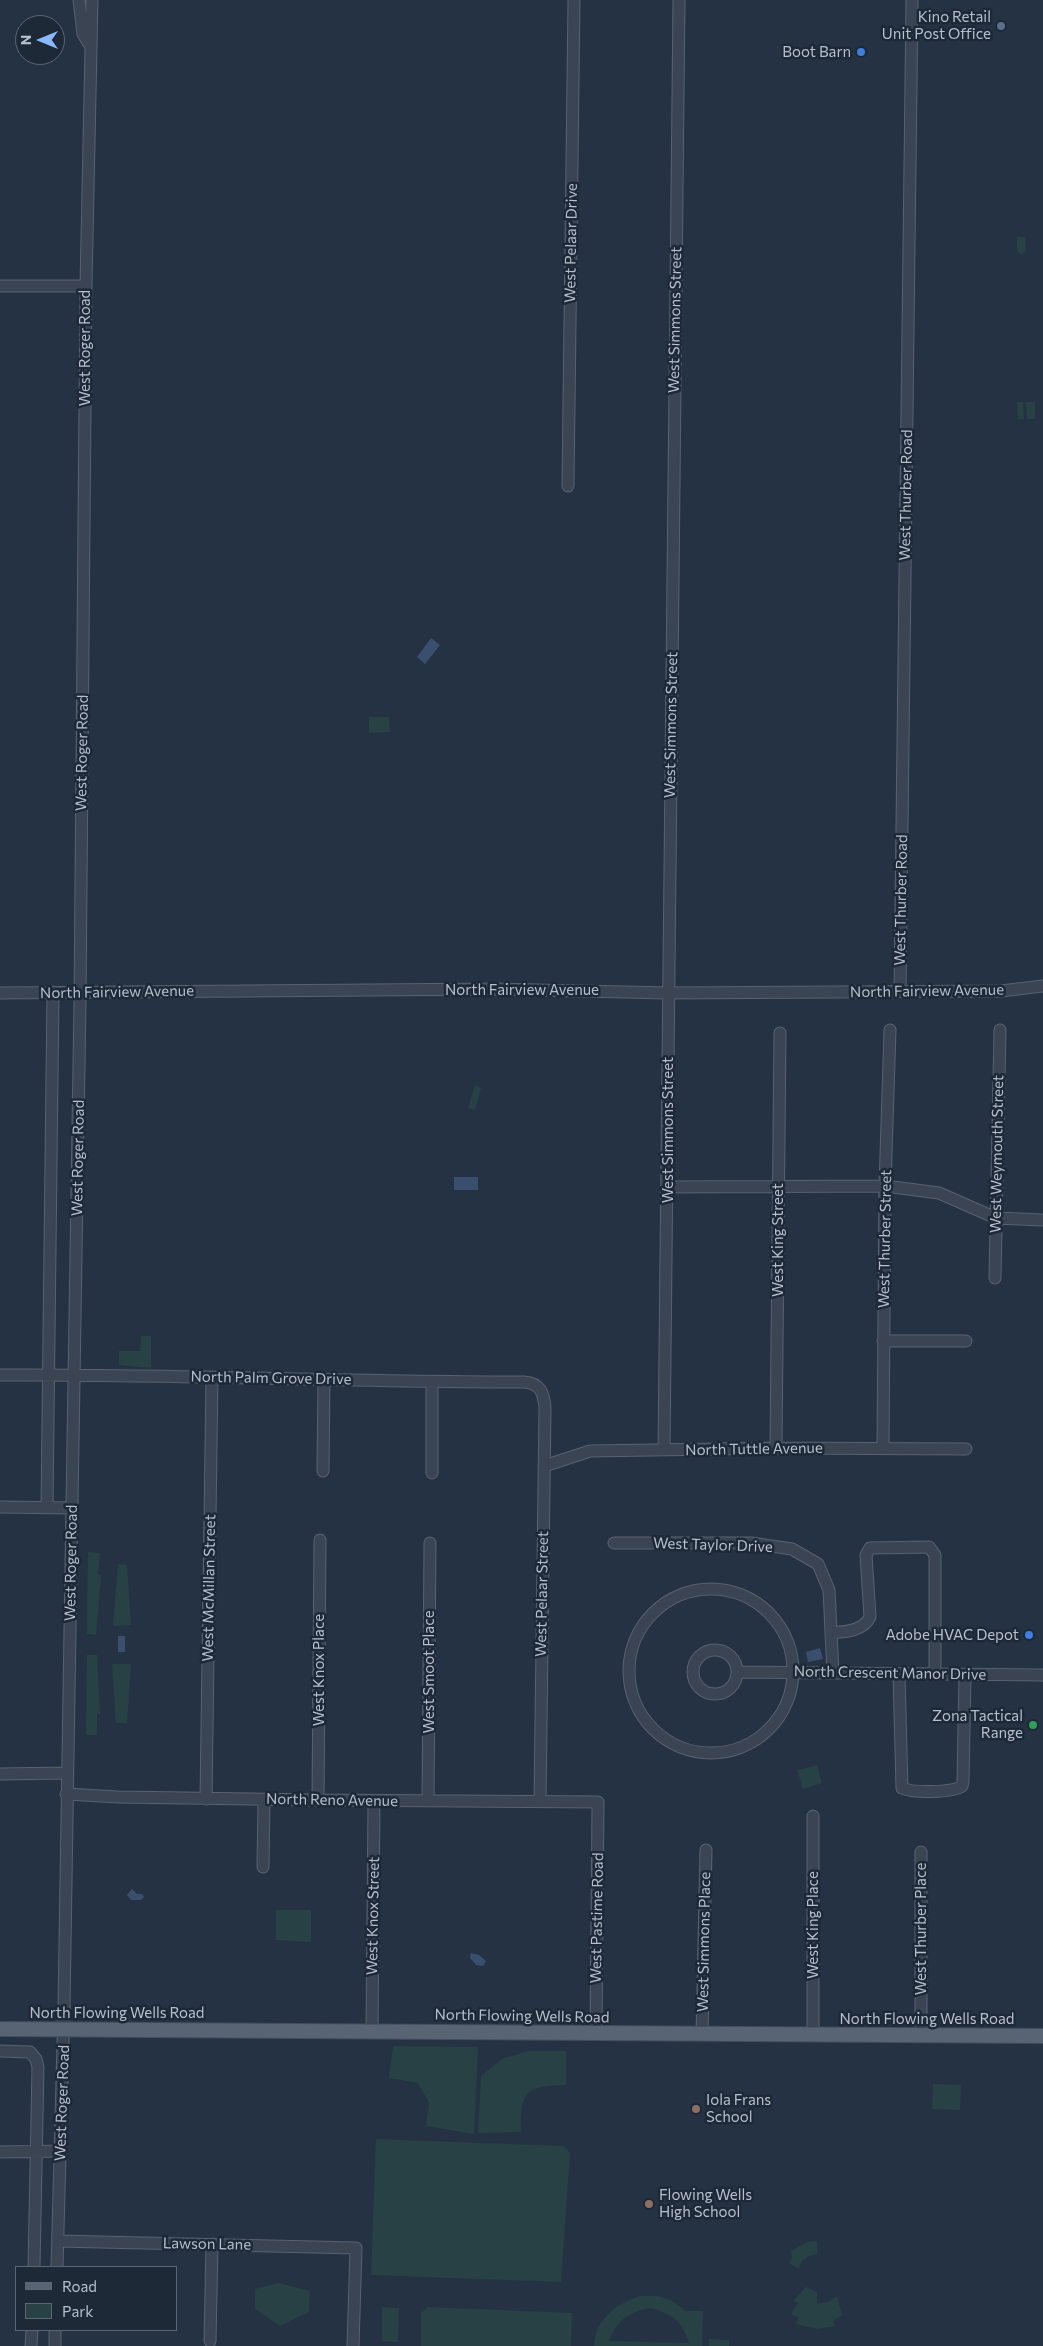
<!DOCTYPE html>
<html>
<head>
<meta charset="utf-8">
<style>
  body { margin:0 }
  #map { position:relative; width:1043px; height:2346px; overflow:hidden; background:#253244; font-family:Commissioner,sans-serif }
  canvas { display:block }
  .legend { position:absolute; left:15px; top:2266px; width:162px; height:65px; box-sizing:border-box; background:#1e2938; border:1px solid #5b6574; margin:0; padding:6px 9px; list-style:none; font-size:15px; color:#b7bfcd }
  .legend li { display:flex; align-items:center; gap:10px; height:25px }
  .legend b { width:25px; border:1px solid #5b6574 }
  .north { position:absolute; left:15px; top:15px; width:50px; height:50px; box-sizing:border-box; background:#1e2938; border:1px solid #5b6574; border-radius:50%; rotate:270deg; font-size:14px; font-weight:700; line-height:20px; text-align:center; color:#b7bfcd }
  .north::after { content:''; display:block; margin:auto; width:18px; height:22px; background:#8bb7fe; clip-path:polygon(50% 0,100% 100%,50% 72%,0 100%) }
</style>
</head>
<body>
<div id="map">
<canvas width="1043" height="2346"></canvas>
<ul class="legend">
<li><b style="height:6px;background:#586373"></b>Road</li>
<li><b style="height:14px;background:#274145"></b>Park</li>
</ul>
<div class="north">N</div>
</div>
<script>
const ctx = document.querySelector('canvas').getContext('2d');
ctx.lineJoin = 'round';
function paint(path, color) { ctx.fillStyle = color; ctx.fill(path, 'evenodd'); }
function stroke(path, color, width, dash) { ctx.strokeStyle = color; ctx.lineWidth = width; ctx.lineCap = dash ? 'butt' : 'round'; ctx.setLineDash(dash || []); ctx.stroke(path); }
function write(font, color, halo, rows, align = 'center') {
  ctx.font = font + ' Commissioner,sans-serif'; ctx.lineWidth = 5; ctx.setLineDash([]); ctx.textBaseline = 'middle'; ctx.strokeStyle = halo; ctx.fillStyle = color; for (const [text, x, y, turn = 0] of rows) {
    ctx.save(); ctx.translate(x, y); ctx.rotate((+turn || 0) * Math.PI / 180); ctx.textAlign = isNaN(turn) ? turn : align; if (halo) ctx.strokeText(text, 0, 0); ctx.fillText(text, 0, 0); ctx.restore();
  }
}
const green = new Path2D(`
  M 1017,237 L 1025,237 L 1026,251 L 1021,255 L 1017,250 Z
  M 1017,402 L 1023,402 L 1024,419 L 1018,419 Z
  M 1026,402 L 1035,402 L 1035,419 L 1027,419 Z
  M 369,717 L 389,717 L 390,732 L 369,733 Z
  M 475,1085 L 481,1088 L 475,1110 L 468,1108 Z
  M 141,1336 L 151,1336 L 151,1368 L 119,1365 L 119,1351 L 140,1351 Z
  M 88,1552 L 100,1553 L 98,1574 L 101,1575 L 96,1635 L 87,1634 Z
  M 118,1564 L 127,1565 L 131,1625 L 113,1626 Z
  M 87,1655 L 97,1655 L 100,1714 L 97,1714 L 97,1735 L 86,1735 Z
  M 112,1664 L 131,1664 L 127,1723 L 116,1723 Z
  M 817,1765 L 822,1783 L 803,1789 L 797,1770 Z
  M 276,1910 L 311,1910 L 311,1942 L 276,1940 Z
  M 393,2046 L 478,2047 L 474,2134 L 426,2126 L 429,2103 L 418,2083 L 389,2078 Z
  M 528,2051 L 566,2051 L 566,2085 C 526,2086 520,2091 521,2132 L 478,2133 L 481,2076 L 502,2059 Z
  M 933,2084 L 961,2085 L 960,2110 L 932,2109 Z
  M 376,2139 L 564,2146 L 570,2153 L 561,2282 L 371,2275 Z
  M 817,2241 L 817,2254 C 809,2255 800,2259 799,2269 L 789,2263 L 792,2258 L 791,2251 L 807,2242 Z
  M 278,2283 L 310,2291 L 309,2312 L 280,2326 L 255,2309 L 255,2289 Z
  M 806,2287 L 817,2292 L 817,2304 L 828,2302 L 837,2296 L 842,2315 L 833,2321 L 835,2326 L 817,2329 L 796,2324 L 799,2318 L 791,2314 L 798,2303 L 793,2301 Z
  M 640,2296 L 657,2296 L 673,2301 L 686,2311 L 703,2311 L 702,2346 L 594,2346 C 595,2319 617,2303 640,2296 ZM 650,2308 C 671,2313 683,2322 689,2343 L 609,2341 C 616,2321 629,2312 650,2308 Z
  M 382,2307 L 399,2308 L 398,2342 L 382,2341 Z
  M 428,2307 L 572,2313 L 571,2346 L 421,2346 L 421,2313 Z
  M 709,2339 L 729,2340 L 729,2346 L 709,2346 Z`);
const water = new Path2D(`
  M 431,638 L 440,645 L 425,664 L 417,657 Z
  M 454,1177 L 478,1177 L 478,1190 L 454,1190 Z
  M 118,1636 L 125,1636 L 125,1652 L 118,1652 Z
  M 820,1648 L 823,1659 L 808,1662 L 806,1652 Z
  M 132,1889 L 137,1894 L 142,1894 L 144,1897 L 141,1900 L 131,1900 L 127,1895 Z
  M 471,1953 L 479,1955 L 486,1961 L 483,1966 L 476,1965 L 470,1958 Z`);
const minor = new Path2D(`
  M 79,0 L 83,34 L 89,44
  M 0,286 L 86,286
  M 568,486 L 574,0
  M 900,991 L 912,0
  M 0,993 L 494,989 L 668,993 L 1001,991 L 1043,986
  M 668,1187 L 885,1186 L 939,1193 L 996,1218 L 1043,1220
  M 995,1278 L 1000,1030
  M 883,1341 L 966,1341
  M 0,1375 C 175,1374 349,1382 524,1382 C 540,1383 544,1393 545,1408 L 540,1801
  M 776,1448 L 780,1033
  M 883,1448 L 885,1186 L 890,1030
  M 664,1450 L 679,0
  M 544,1466 L 590,1451 L 776,1448 L 966,1449
  M 323,1471 L 324,1379
  M 432,1473 L 432,1382
  M 0,1507 L 72,1508
  M 47,1507 L 53,992
  M 614,1543 L 751,1543 L 792,1549 L 818,1564 L 829,1590 L 833,1673
  M629 1671a82 82 0 1 1 164 0a82 82 0 1 1-164 0Z
  M 832,1632 C 845,1633 864,1630 870,1617 L 866,1555 L 870,1548 L 929,1547 L 935,1555 L 935,1674
  M693 1672a22 22 0 1 1 44 0a22 22 0 1 1-44 0Z
  M 738,1672 L 1043,1675
  M 899,1674 L 902,1788 C 912,1793 952,1793 962,1786 L 963,1782 L 965,1674
  M 0,1774 L 66,1773
  M 66,1794 L 118,1797 L 318,1800 L 598,1802 L 596,2034
  M 206,1799 L 212,1377
  M 318,1800 L 320,1540
  M 428,1800 L 430,1543
  M 921,1852 L 921,2036
  M 263,1867 L 264,1799
  M 372,2031 L 374,1801
  M 702,2034 L 706,1850
  M 813,2035 L 813,1816
  M 0,2051 L 30,2052 L 36,2059 L 38,2067 L 34,2267
  M 0,2152 L 60,2151
  M 58,2241 L 356,2248 L 353,2346
  M 57,2267 L 64,2007 L 80,1003 L 86,286 L 92,0
  M 210,2341 L 212,2244
  M 31,2346 L 32,2330
  M 55,2346 L 55,2330`);
const major = new Path2D(`
  M 0,2029 L 1043,2036`);
const markers = [
  [1001,26,5,"#5c6f8a"],
  [861,52,5,"#3f7fe0"],
  [1029,1635,5,"#3f7fe0"],
  [1033,1725,5,"#2e9e5b"],
  [696,2109,5,"#8d6e63"],
  [649,2204,5,"#8d6e63"]
];
const poiNames = [
  ["Kino Retail",991,17],
  ["Unit Post Office",991,34],
  ["Boot Barn",851,52],
  ["Adobe HVAC Depot",1019,1635],
  ["Zona Tactical",1023,1716],
  ["Range",1023,1733],
  ["Iola Frans",706,2100,"left"],
  ["School",706,2117,"left"],
  ["Flowing Wells",659,2195,"left"],
  ["High School",659,2212,"left"]
];
const streetNames = [
  ["West Pelaar Drive",571,243,-89],
  ["West Simmons Street",675,320,-89],
  ["West Roger Road",85,348,-90],
  ["West Thurber Road",906,495,-89],
  ["West Simmons Street",671,725,-89],
  ["West Roger Road",82,753,-89],
  ["West Thurber Road",901,900,-89],
  ["North Fairview Avenue",522,990],
  ["North Fairview Avenue",927,991,-1],
  ["North Fairview Avenue",117,992,-1],
  ["West Simmons Street",668,1130,-90],
  ["West Weymouth Street",997,1154,-89],
  ["West Roger Road",78,1158,-89],
  ["West Thurber Street",885,1239,-89],
  ["West King Street",778,1240,-90],
  ["North Palm Grove Drive",271,1378,1],
  ["North Tuttle Avenue",754,1449,-1],
  ["West Taylor Drive",713,1545,2],
  ["West Roger Road",71,1563,-89],
  ["West McMillan Street",209,1588,-89],
  ["West Pelaar Street",542,1594,-89],
  ["West Knox Place",319,1670,-90],
  ["West Smoot Place",429,1672,-90],
  ["North Crescent Manor Drive",890,1673,1],
  ["North Reno Avenue",332,1800,1],
  ["West Knox Street",373,1916,-89],
  ["West Pastime Road",597,1918,-89],
  ["West King Place",813,1925,-90],
  ["West Thurber Place",921,1929,-90],
  ["West Simmons Place",704,1942,-89],
  ["North Flowing Wells Road",117,2013],
  ["North Flowing Wells Road",522,2016,1],
  ["North Flowing Wells Road",927,2019],
  ["West Roger Road",62,2103,-88],
  ["Lawson Lane",207,2244,1]
];
paint(green, '#274145');
paint(water, '#3a4f6d');
stroke(minor, '#586270', 13);
stroke(major, '#434d5c', 16);
stroke(minor, '#3a4453', 11);
stroke(major, '#586373', 14);
for (const [x, y, r, color] of markers) { const dot = new Path2D(); dot.arc(x, y, r, 0, 2 * Math.PI); ctx.fillStyle = color; ctx.fill(dot); stroke(dot, '#1e2938', 2); }
write('15px', '#b7bfcd', '#1e2938', poiNames, 'right');
write('15px', '#b7bfcd', '#1e2938', streetNames);
</script>
</body>
</html>
